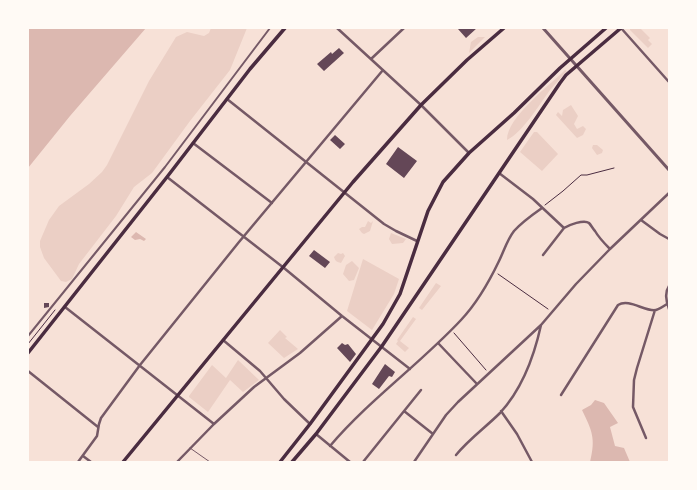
<!DOCTYPE html>
<html>
<head>
<meta charset="utf-8">
<style>
  body { margin:0 }
  #map { position:relative; width:697px; height:490px; overflow:hidden; background:#f7e1d7; font-family:Quicksand,sans-serif }
  canvas { display:block }
  .frame { position:absolute; inset:0; border:29px solid #fffaf5; pointer-events:none }
</style>
</head>
<body>
<div id="map">
<canvas width="697" height="490"></canvas>
<div class="frame"></div>
</div>
<script>
const ctx = document.querySelector('canvas').getContext('2d');
ctx.lineJoin = 'round';
function paint(path, color) { ctx.fillStyle = color; ctx.fill(path, 'evenodd'); }
function stroke(path, color, width, dash) { ctx.strokeStyle = color; ctx.lineWidth = width; ctx.lineCap = dash ? 'butt' : 'round'; ctx.setLineDash(dash || []); ctx.stroke(path); }
const green = new Path2D(`
  M 211,28 L 247,28 L 230,70 L 190,121 L 152,173 L 134,187 L 116,216 L 79,264 L 72,279 L 66,282 L 61,281 L 44,258 L 40,247 L 40,241 L 49,220 L 59,206 L 89,184 L 102,172 L 107,165 L 149,81 L 176,37 L 187,32 L 204,36 L 209,33 Z
  M 630,28 L 640,28 L 650,38 L 648,40 L 652,44 L 648,48 L 630,30 Z
  M 478,37 L 485,37 L 469,53 L 471,42 Z
  M 565,70 L 567,71 C 561,78 555,84 550,90 C 539,105 523,132 507,140 C 507,117 549,86 565,70 Z
  M 571,105 L 578,116 L 574,124 L 577,129 L 583,126 L 586,129 L 583,135 L 577,138 L 556,115 L 558,112 L 562,116 L 563,110 Z
  M 534,132 L 537,132 L 558,154 L 542,171 L 520,152 Z
  M 593,145 L 597,145 L 603,150 L 602,153 L 597,155 L 592,148 Z
  M 368,221 L 371,223 L 373,221 L 370,231 L 364,234 L 362,233 L 359,229 L 362,227 L 365,227 Z
  M 391,233 L 406,239 L 403,243 L 392,244 L 389,239 Z
  M 338,253 L 341,254 L 343,253 L 345,256 L 341,263 C 337,262 335,261 334,257 Z
  M 363,259 L 399,279 L 394,294 L 372,330 L 347,311 Z
  M 352,261 L 359,268 L 354,280 L 349,281 L 343,274 L 346,265 Z
  M 436,283 L 441,286 L 422,310 L 419,308 Z
  M 413,317 L 416,319 L 400,341 L 409,348 L 405,352 L 396,344 L 398,341 L 397,340 Z
  M 280,330 L 287,337 L 285,338 L 298,349 L 284,358 L 268,343 Z
  M 238,360 L 259,380 L 243,392 L 230,380 L 208,412 L 189,397 L 189,396 L 212,365 L 226,378 Z`);
const water = new Path2D(`
  M 28,28 L 146,28 L 70,116 L 28,168 Z
  M 136,232 L 146,239 L 144,241 L 140,239 L 135,240 L 131,237 Z
  M 595,400 L 604,403 L 618,423 L 610,427 L 615,446 L 624,448 L 630,462 L 590,462 C 596,438 592,431 582,410 L 591,405 Z`);
const building = new Path2D(`
  M 459,28 L 477,28 L 466,38 L 458,29 Z
  M 339,48 L 344,53 L 324,71 L 317,64 L 331,52 L 332,54 Z
  M 335,135 L 345,144 L 340,149 L 330,140 Z
  M 398,147 L 417,161 L 404,178 L 386,164 Z
  M 314,250 L 330,262 L 325,268 L 309,256 Z
  M 44,303 L 49,303 L 49,307 L 44,308 Z
  M 342,343 L 345,345 L 348,344 L 356,354 L 350,362 L 337,348 Z
  M 385,364 L 395,372 L 392,377 L 389,376 L 379,389 L 372,384 Z`);
const path = new Path2D(`
  M 545,205 L 563,191 L 581,175 L 587,175 L 614,168
  M 498,274 L 548,309
  M 454,333 L 486,370
  M 28,344 L 55,310`);
const service = new Path2D(`
  M 190,448 L 210,462`);
const pedestrian = new Path2D(`
  M 28,336 L 165,167 L 270,28`);
const minor = new Path2D(`
  M 337,28 L 421,105 L 469,153
  M 621,28 L 669,82
  M 371,59 L 404,28
  M 227,99 L 384,224 L 396,231 L 417,241
  M 193,143 L 272,203
  M 499,173 L 533,199 L 564,228
  M 167,177 L 284,268 L 342,316 L 410,369
  M 641,220 L 660,234 L 669,239
  M 543,255 L 564,228 C 569,225 584,219 589,223 C 591,225 593,229 595,231 C 599,238 604,243 610,249
  M 669,286 C 664,293 666,301 669,309
  M 65,307 L 214,424
  M 223,340 L 260,371 L 284,399 L 310,424
  M 438,343 L 477,384
  M 28,371 L 98,427
  M 561,395 L 618,305 C 629,298 645,312 656,310 C 659,309 664,306 667,304
  M 404,411 L 433,434
  M 501,411 L 517,434 L 532,462
  M 316,434 L 350,462
  M 646,438 L 633,407 L 634,380 L 637,368 L 655,310
  M 330,446 C 369,400 420,364 461,320 C 477,303 489,282 499,261 C 504,251 507,240 514,231 C 522,222 532,215 542,208
  M 456,455 C 469,439 486,427 500,413 C 523,388 534,357 541,325
  M 83,456 L 91,462
  M 78,462 L 97,436 L 99,424 L 101,418 L 140,365 L 239,242 L 383,70
  M 177,462 L 214,424 L 254,387 L 300,353 L 342,316
  M 363,462 L 421,390
  M 414,462 L 446,415 L 458,402 L 541,325 L 576,284 L 610,249 L 669,193`);
const tertiary = new Path2D(`
  M 543,28 L 669,170`);
const secondary = new Path2D(`
  M 123,462 L 353,182 L 421,105 L 467,60 L 504,28`);
const primary = new Path2D(`
  M 28,353 L 167,177 L 250,69 L 285,28
  M 280,462 L 310,424 L 383,324 L 400,294 L 428,211 L 443,182 L 469,153 L 514,113 L 560,68 L 606,28
  M 292,462 L 316,434 L 382,346 L 560,83 L 566,75 L 621,28`);
paint(green, '#ebcfc5');
paint(water, '#dcb8b0');
paint(building, '#644757');
stroke(path, '#4a2c40', 1);
stroke(service, '#755966', 1);
stroke(pedestrian, '#755966', 2);
stroke(minor, '#755966', 2.5);
stroke(tertiary, '#755966', 3);
stroke(secondary, '#4a2c40', 3.5);
stroke(primary, '#4a2c40', 3.5);
</script>
</body>
</html>
